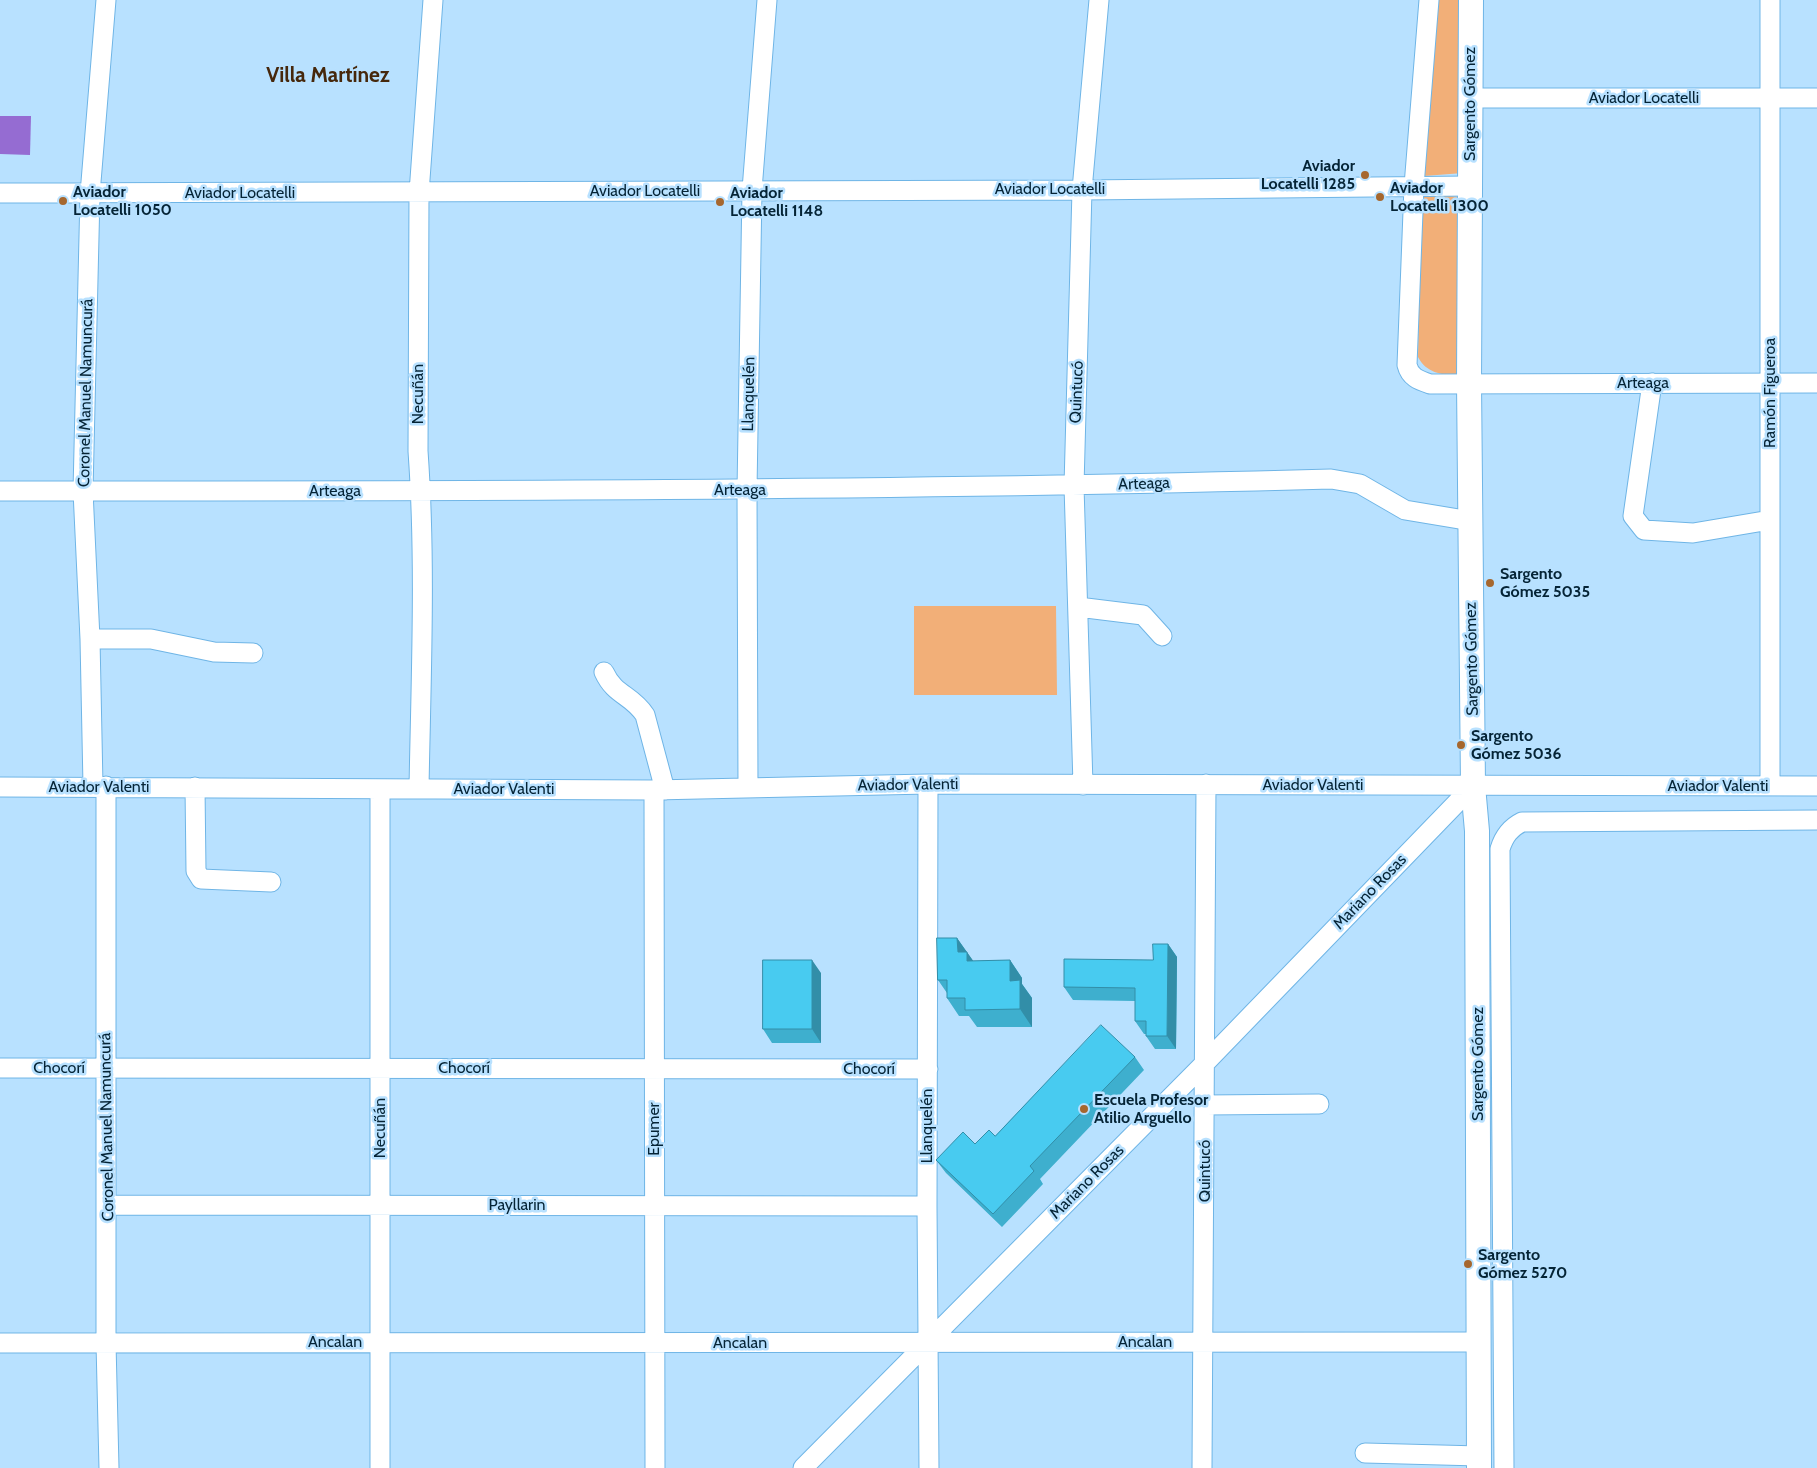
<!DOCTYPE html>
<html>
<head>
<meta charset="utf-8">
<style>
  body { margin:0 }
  canvas { display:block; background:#b8e1ff }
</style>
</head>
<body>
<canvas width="1817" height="1468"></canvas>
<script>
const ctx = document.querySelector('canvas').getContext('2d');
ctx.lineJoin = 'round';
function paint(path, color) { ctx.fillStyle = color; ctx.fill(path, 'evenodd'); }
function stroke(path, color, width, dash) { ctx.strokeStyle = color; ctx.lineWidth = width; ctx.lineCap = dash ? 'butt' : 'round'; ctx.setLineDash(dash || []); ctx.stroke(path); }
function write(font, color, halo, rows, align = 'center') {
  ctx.font = font + ' Cabin,sans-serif'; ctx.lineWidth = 5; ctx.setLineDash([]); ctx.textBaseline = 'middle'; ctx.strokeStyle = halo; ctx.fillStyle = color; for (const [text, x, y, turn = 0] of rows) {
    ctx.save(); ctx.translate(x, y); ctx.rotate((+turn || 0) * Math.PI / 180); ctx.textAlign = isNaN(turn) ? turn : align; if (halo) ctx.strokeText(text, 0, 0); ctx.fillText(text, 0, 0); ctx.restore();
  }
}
const green = new Path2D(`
  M 1437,0 L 1464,0 L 1463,173 L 1424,176 Z
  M 1421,193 L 1460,197 L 1458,377 C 1441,374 1426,373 1418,357 Z
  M 914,606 L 1056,606 L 1057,695 L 914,695 Z`);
const water = new Path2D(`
  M 0,116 L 31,116 L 30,155 L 0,154 Z`);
const minor = new Path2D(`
  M 1429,0 L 1414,186 L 1407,365 C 1410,377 1418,380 1430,384 L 1817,383
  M 1770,0 L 1770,786
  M 1470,98 L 1817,98
  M 0,193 L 1082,190 L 1470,186
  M 1652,383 L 1633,516 L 1644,530 L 1693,533 L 1770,520
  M 0,491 C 444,491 888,491 1331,479 L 1360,484 L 1405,510 L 1471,521
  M 1078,607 L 1143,615 L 1162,636
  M 90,639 L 151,639 L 214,652 L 253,653
  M 604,672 C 615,696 631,694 645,715 L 665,790
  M 928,784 L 927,1206 L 929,1468
  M 1083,785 L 1074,486 L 1082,190 L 1099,0
  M 93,786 L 90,639 L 83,491 L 90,194 L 106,0
  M 106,786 L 106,1343 L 109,1468
  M 0,787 L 654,790 L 928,784 L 1817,786
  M 195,787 L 196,871 L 201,879 L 271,882
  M 419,788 C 421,676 426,563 418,451 L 419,193 L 433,0
  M 748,788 L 747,490 L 752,190 L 767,0
  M 380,789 L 380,1468
  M 654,790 L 655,1468
  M 0,1068 L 928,1069
  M 1205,1105 L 1319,1104
  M 108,1205 L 927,1206
  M 0,1343 L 1479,1342
  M 1365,1453 L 1479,1456
  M 803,1468 L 1205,1063 L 1473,786
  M 1202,1468 L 1206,784
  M 1504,1468 L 1500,849 C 1504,836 1510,828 1522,822 L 1817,820`);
const major = new Path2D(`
  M 1471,0 L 1469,383 L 1473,786 L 1477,831 L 1479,1468`);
const wall = new Path2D(`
  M 957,938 L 973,961 L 1010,960 L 1022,978 L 1022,984 L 1032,998 L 1032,1027 L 977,1027 L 969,1016 L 959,1016 L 947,998 L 947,993 L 938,980 Z
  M 1168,944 L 1177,957 L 1176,1049 L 1155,1049 L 1146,1036 L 1146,1034 L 1144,1034 L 1135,1021 L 1135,1001 L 1073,1000 L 1064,987 L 1153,960 Z
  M 821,973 L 821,1043 L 772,1043 L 763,1029 Z
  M 1135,1057 L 1144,1070 L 1040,1179 L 1043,1184 L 1002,1227 L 946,1173 L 936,1160 L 995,1136 Z`);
const shadedWall = new Path2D(`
  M 957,938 L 979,969 L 970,969 L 958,952 Z
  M 1168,944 L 1177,957 L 1176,1049 L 1167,1036 Z
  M 812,960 L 821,973 L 821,1043 L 812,1029 Z
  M 1010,960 L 1022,978 L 1022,984 L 1032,998 L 1032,1027 L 1020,1009 L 1010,981 Z`);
const building = new Path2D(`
  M 937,938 L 957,938 L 958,952 L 967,952 L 967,961 L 1010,960 L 1010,981 L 1020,980 L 1020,1009 L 965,1010 L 965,998 L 947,998 L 947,980 L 938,980 Z
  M 1153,944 L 1168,944 L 1167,1036 L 1146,1036 L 1146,1021 L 1135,1021 L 1135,988 L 1064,987 L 1064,959 L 1153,960 Z
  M 763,960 L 812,960 L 812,1029 L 763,1029 Z
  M 1101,1025 L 1135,1057 L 1030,1166 L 1034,1171 L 993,1214 L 936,1160 L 963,1132 L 975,1144 L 989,1130 L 995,1136 Z`);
const markers = [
  [1365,175,5,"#a6672e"],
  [1380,197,5,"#a6672e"],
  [63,201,5,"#a6672e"],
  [720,202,5,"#a6672e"],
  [1490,583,5,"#a6672e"],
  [1461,745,5,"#a6672e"],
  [1084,1109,5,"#a6672e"],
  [1468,1264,5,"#a6672e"]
];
const streetNames = [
  ["Aviador Locatelli",1644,98],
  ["Sargento Gómez",1470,104,-90],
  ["Aviador Locatelli",1050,189],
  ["Aviador Locatelli",645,191],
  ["Aviador Locatelli",240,193],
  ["Arteaga",1643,383],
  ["Quintucó",1077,392,-88],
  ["Coronel Manuel Namuncurá",86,393,-89],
  ["Ramón Figueroa",1770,393,-90],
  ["Necuñán",418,394,-90],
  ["Llanquelén",749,394,-89],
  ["Arteaga",1144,484,-2],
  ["Arteaga",740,490],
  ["Arteaga",335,491],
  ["Sargento Gómez",1472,659,-91],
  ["Aviador Valenti",908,785,-1],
  ["Aviador Valenti",1313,785],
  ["Aviador Valenti",1718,786],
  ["Aviador Valenti",99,787],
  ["Aviador Valenti",504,789],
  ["Mariano Rosas",1370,892,-46],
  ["Sargento Gómez",1478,1064,-90],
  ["Chocorí",59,1068],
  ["Chocorí",464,1068],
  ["Chocorí",869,1069],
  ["Llanquelén",927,1126,-90],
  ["Coronel Manuel Namuncurá",107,1127,-91],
  ["Necuñán",380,1128,-90],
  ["Epumer",654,1129,-90],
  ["Quintucó",1205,1171,-90],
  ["Mariano Rosas",1087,1182,-45],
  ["Payllarin",517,1205],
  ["Ancalan",335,1342],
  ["Ancalan",1145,1342],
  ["Ancalan",740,1343]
];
const poiNames = [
  ["Aviador",1355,166,"right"],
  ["Locatelli 1285",1355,184,"right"],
  ["Aviador",1390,188],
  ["Locatelli 1300",1390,206],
  ["Aviador",73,192],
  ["Locatelli 1050",73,210],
  ["Aviador",730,193],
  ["Locatelli 1148",730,211],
  ["Sargento",1500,574],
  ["Gómez 5035",1500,592],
  ["Sargento",1471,736],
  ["Gómez 5036",1471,754],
  ["Escuela Profesor",1094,1100],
  ["Atilio Arguello",1094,1118],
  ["Sargento",1478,1255],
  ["Gómez 5270",1478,1273]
];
const districtNames = [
  ["Villa Martínez",328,76]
];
paint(green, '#f2af78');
paint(water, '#956cd2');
stroke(minor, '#6fb5e6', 21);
stroke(major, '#6fb5e6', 26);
stroke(minor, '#fff', 19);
stroke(major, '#fff', 24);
paint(wall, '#3eafce');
paint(shadedWall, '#328ea8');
paint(building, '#48cbf0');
stroke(building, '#328ea8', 1);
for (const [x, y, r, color] of markers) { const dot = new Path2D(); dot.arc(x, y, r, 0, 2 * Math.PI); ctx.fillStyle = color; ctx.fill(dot); stroke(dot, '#b8e1ff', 2); }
write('16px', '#052436', '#b8e1ff', streetNames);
write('bold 16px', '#052436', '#b8e1ff', poiNames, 'left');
write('bold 21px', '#46280c', '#b8e1ff', districtNames);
</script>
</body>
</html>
